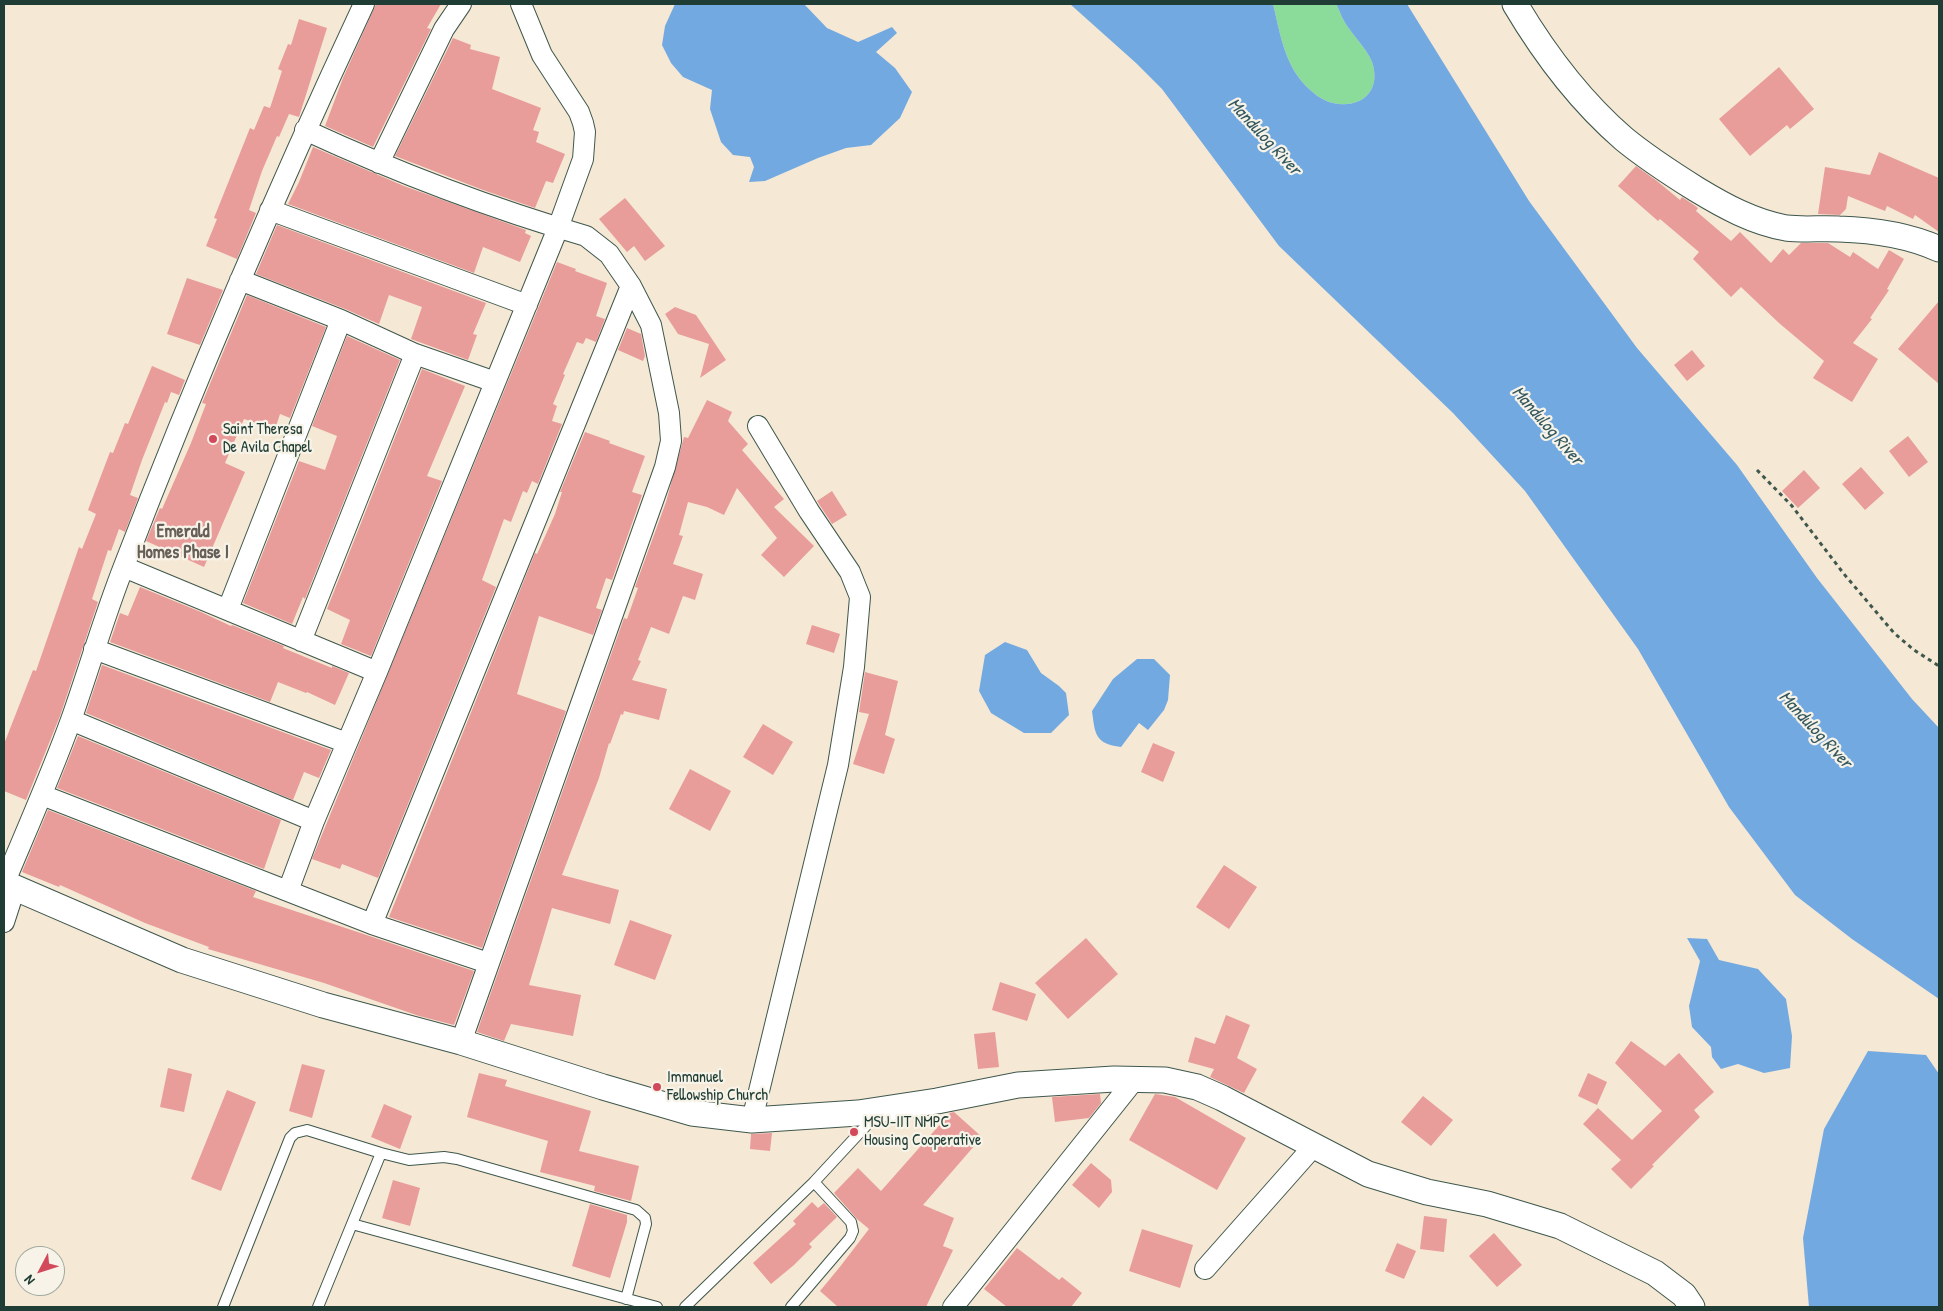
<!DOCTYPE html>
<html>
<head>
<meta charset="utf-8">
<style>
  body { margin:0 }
  #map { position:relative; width:1943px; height:1311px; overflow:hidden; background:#f5e8d4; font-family:"Patrick Hand",sans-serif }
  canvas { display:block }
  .frame { position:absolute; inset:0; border:5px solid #1f3d34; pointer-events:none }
  .north { position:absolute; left:15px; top:1246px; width:50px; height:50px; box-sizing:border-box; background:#f7f3e8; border:1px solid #a1aaa0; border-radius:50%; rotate:230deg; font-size:14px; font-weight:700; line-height:20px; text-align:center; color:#1f3d34 }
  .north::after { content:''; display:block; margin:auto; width:18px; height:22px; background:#d1495b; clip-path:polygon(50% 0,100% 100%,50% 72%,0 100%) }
</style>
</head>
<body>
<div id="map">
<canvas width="1943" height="1311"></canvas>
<div class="frame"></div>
<div class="north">N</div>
</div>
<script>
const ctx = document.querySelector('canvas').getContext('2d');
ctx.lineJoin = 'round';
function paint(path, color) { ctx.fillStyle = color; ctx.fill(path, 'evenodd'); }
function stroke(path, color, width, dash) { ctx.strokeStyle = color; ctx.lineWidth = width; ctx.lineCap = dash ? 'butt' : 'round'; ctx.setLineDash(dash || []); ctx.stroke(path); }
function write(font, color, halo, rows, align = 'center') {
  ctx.font = font + ' "Patrick Hand",sans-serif'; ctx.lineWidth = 4.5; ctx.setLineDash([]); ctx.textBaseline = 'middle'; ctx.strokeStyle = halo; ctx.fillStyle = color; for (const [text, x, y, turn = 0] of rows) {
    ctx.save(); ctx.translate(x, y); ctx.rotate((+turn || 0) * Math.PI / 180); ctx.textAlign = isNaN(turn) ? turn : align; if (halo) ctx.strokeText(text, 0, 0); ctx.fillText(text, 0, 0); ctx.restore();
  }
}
const green = new Path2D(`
  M 1273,4 L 1336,4 C 1339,9 1341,16 1344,21 C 1352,35 1366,47 1372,62 C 1382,92 1360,109 1333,103 C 1322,101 1312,92 1305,85 C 1284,63 1280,32 1273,4 Z`);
const water = new Path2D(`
  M 675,4 L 804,4 L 827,28 L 858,42 L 892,27 L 897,33 L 876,52 L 895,68 L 912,92 L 900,118 L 871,145 L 846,148 L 818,158 L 765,181 L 749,182 L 754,167 L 750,157 L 733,155 L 721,142 L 710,109 L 712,90 L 683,77 L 671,63 L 662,45 L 665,26 Z
  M 1070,4 L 1273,4 C 1280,32 1284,63 1305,85 C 1312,92 1322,101 1333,103 C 1360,109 1382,92 1372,62 C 1366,47 1352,35 1344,21 C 1341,16 1339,9 1336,4 L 1407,4 L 1529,201 L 1637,348 L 1737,465 L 1817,578 L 1912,699 L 1939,728 L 1939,999 L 1852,939 L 1795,895 L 1729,807 L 1638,649 L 1525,491 L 1453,413 L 1279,246 L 1162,89 L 1136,63 Z
  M 1005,642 L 1027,650 L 1041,673 L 1059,686 L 1066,693 L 1069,715 L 1051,733 L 1024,733 L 991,713 L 979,691 L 985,655 Z
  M 1137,659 L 1154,659 L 1170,675 L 1168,700 L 1164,710 L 1148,730 L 1139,723 L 1121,747 C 1095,744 1095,734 1092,711 L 1113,679 Z
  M 1687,938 L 1707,939 L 1719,960 L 1758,969 L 1786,999 L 1792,1036 L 1790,1068 L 1764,1073 L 1738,1064 L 1721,1069 L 1712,1057 L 1711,1047 L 1692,1027 L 1689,1006 L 1700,961 Z
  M 1868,1051 L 1926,1055 L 1939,1074 L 1939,1307 L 1809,1307 L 1803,1238 L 1824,1129 Z`);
const building = new Path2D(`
  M 376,4 L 441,4 L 427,28 L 431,29 L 373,147 L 325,126 L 343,78 Z
  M 299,19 L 327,28 L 299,117 L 289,114 L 279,137 L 277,136 L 262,171 L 249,210 L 256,213 L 237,259 L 206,246 L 217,219 L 214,218 L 250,128 L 254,130 L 264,106 L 270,108 L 282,71 L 278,69 L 288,44 L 291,45 Z
  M 453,38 L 471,45 L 470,49 L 500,57 L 492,89 L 541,108 L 533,130 L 539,132 L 536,142 L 565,154 L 553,183 L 546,181 L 535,208 L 483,190 L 395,156 Z
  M 1779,67 L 1814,109 L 1790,129 L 1787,125 L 1750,156 L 1719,119 Z
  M 313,147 L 404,186 L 526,230 L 525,233 L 531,236 L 520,262 L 483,247 L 474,273 L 288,204 L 299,182 Z
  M 1879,152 L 1939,178 L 1939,232 L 1915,215 L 1913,219 L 1887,206 L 1885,211 L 1848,196 L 1846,209 L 1840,215 L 1818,214 L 1825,167 L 1870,175 Z
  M 1636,166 L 1657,181 L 1680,200 L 1682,197 L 1694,205 L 1698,208 L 1696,211 L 1731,241 L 1740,232 L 1771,263 L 1783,249 L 1789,255 L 1801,243 L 1828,243 L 1850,257 L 1853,252 L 1878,269 L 1889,250 L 1904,259 L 1887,289 L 1889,290 L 1870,318 L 1872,319 L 1853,343 L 1878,359 L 1852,402 L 1813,378 L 1824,361 L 1779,323 L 1741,287 L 1731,297 L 1693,259 L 1699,252 L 1660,219 L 1658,221 L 1618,186 Z
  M 625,198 L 665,246 L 645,261 L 634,246 L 627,252 L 599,219 Z
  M 277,225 L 486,303 L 473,334 L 477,335 L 468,360 L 411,339 L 422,307 L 389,295 L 379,324 L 345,309 L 256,274 Z
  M 557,262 L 576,269 L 575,271 L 607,283 L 596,316 L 605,319 L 596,342 L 586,338 L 583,344 L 577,342 L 563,374 L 565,375 L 553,404 L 557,406 L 552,421 L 562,424 L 538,484 L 532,481 L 527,493 L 523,491 L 511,522 L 504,519 L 482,580 L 496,587 L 378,878 L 342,864 L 340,869 L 312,859 Z
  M 187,278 L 223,290 L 200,345 L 167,334 Z
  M 247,295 L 326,327 L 290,418 L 280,414 L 275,429 L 244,419 L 225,463 L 245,472 L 204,567 L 146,541 L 160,508 L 162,509 L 191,443 L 206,404 L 202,403 Z
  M 1939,301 L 1939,384 L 1898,349 Z
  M 675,307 L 696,315 L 726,360 L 700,378 L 709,344 L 678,334 L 665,314 Z
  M 627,328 L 641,334 L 645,356 L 643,361 L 618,350 Z
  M 347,336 L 400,360 L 305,599 L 303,597 L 292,624 L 243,603 L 299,461 L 325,470 L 337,436 L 312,426 Z
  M 1692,350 L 1705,366 L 1687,381 L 1674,365 Z
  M 152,366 L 185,380 L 179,395 L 171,392 L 167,403 L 165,402 L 142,460 L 130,495 L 138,498 L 125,532 L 119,529 L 111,551 L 108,550 L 92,599 L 98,602 L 60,716 L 26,800 L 4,791 L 4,744 L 33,670 L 36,671 L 79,547 L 82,549 L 96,514 L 88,510 L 110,452 L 113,453 L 125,423 L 128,424 Z
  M 422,369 L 465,386 L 427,476 L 442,481 L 371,656 L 341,644 L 350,620 L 327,609 Z
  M 707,400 L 732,412 L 728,421 L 748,444 L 742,450 L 784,499 L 774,507 L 814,546 L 784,577 L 761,555 L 777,538 L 737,488 L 724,515 L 707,507 L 688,502 L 679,535 L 683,536 L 673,564 L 703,574 L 695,600 L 683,596 L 669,634 L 651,627 L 638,660 L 641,661 L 632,680 L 667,689 L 659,720 L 624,711 L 623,715 L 621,714 L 610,744 L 609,743 L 599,778 L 562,875 L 619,890 L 610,924 L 552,908 L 529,985 L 581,995 L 573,1036 L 511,1024 L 504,1041 L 477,1032 L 624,618 L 627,619 L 638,588 L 635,587 L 666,502 L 684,437 L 688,438 Z
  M 585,432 L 610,441 L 609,443 L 645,456 L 632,492 L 642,495 L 612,580 L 606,578 L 596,608 L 602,610 L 593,635 L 539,616 L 517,694 L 566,711 L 482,948 L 389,917 L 535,553 L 537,554 L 555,514 L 562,492 L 560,492 Z
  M 1908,436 L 1928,462 L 1909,477 L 1889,451 Z
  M 1861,467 L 1884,493 L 1865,510 L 1842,484 Z
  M 1804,470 L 1820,488 L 1798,508 L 1782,491 Z
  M 832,491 L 847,515 L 832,524 L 817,501 Z
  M 140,587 L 201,612 L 231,626 L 232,625 L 284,646 L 283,648 L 332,668 L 332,666 L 349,673 L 335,705 L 307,692 L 306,693 L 278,682 L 270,702 L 110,642 L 120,613 L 128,616 Z
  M 812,625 L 840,634 L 834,653 L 806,644 Z
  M 102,665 L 331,750 L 319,778 L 304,772 L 293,800 L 86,713 Z
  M 865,672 L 898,681 L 885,735 L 895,739 L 884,774 L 853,764 L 869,714 L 859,712 Z
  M 763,724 L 793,742 L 773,775 L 743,757 Z
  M 78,736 L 281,820 L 264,869 L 57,788 Z
  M 1153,743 L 1175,752 L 1163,782 L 1141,772 Z
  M 690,769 L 731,791 L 710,831 L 669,809 Z
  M 48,810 L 256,891 L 253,897 L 474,971 L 454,1025 L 419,1016 L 324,983 L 208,949 L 209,947 L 145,923 L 60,885 L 59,887 L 22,872 Z
  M 1224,865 L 1257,887 L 1229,929 L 1196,907 Z
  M 630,920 L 672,935 L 655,980 L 614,965 Z
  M 1086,938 L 1118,974 L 1068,1019 L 1035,983 Z
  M 1000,982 L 1036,994 L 1027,1021 L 992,1010 Z
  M 1226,1015 L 1250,1025 L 1237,1058 L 1257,1069 L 1244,1093 L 1210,1077 L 1214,1069 L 1188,1062 L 1195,1037 L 1215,1044 Z
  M 995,1032 L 999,1067 L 978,1069 L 974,1034 Z
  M 1631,1041 L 1665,1066 L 1679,1053 L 1714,1092 L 1694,1110 L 1700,1117 L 1652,1165 L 1654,1166 L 1631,1189 L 1611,1169 L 1621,1160 L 1583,1124 L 1598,1108 L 1632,1140 L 1662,1111 L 1615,1063 Z
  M 302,1064 L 325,1070 L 312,1118 L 289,1111 Z
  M 168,1068 L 192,1074 L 184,1112 L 160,1107 Z
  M 479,1073 L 507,1080 L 505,1086 L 591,1111 L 579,1151 L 639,1166 L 631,1201 L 594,1191 L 595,1186 L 540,1172 L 548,1141 L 467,1117 Z
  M 1588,1073 L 1607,1082 L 1597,1105 L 1578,1096 Z
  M 227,1090 L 256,1102 L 221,1191 L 191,1179 Z
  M 1100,1094 L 1101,1103 L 1089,1118 L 1055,1122 L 1052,1097 Z
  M 1155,1094 L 1175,1097 L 1246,1138 L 1217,1190 L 1129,1140 Z
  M 1423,1096 L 1453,1120 L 1431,1146 L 1401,1122 Z
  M 384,1104 L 412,1116 L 400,1149 L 371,1137 Z
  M 954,1112 L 982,1137 L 923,1205 L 954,1218 L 943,1246 L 953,1250 L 926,1307 L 838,1307 L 820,1291 L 839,1268 L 869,1229 L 857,1219 L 834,1193 L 858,1168 L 881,1191 L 950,1113 Z
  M 772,1133 L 770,1151 L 750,1149 L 751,1134 Z
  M 1091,1163 L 1111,1180 L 1112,1192 L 1099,1208 L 1072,1185 Z
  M 393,1180 L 420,1188 L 410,1226 L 382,1218 Z
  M 812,1202 L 818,1208 L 824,1203 L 837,1217 L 809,1244 L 812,1247 L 794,1265 L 771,1284 L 753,1263 L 796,1224 L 793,1221 Z
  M 590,1204 L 627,1215 L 627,1222 L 610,1278 L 572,1266 Z
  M 1424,1216 L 1447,1219 L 1444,1252 L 1420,1249 Z
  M 1142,1229 L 1193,1245 L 1180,1288 L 1129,1271 Z
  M 1494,1233 L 1522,1265 L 1497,1287 L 1469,1256 Z
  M 1397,1243 L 1416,1251 L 1404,1279 L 1385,1271 Z
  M 1017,1248 L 1059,1280 L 1062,1277 L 1082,1293 L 1071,1307 L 1007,1307 L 984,1289 Z`);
const path = new Path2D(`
  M 1757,470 L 1792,506 L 1844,574 L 1894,633 L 1914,650 L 1939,666`);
const service = new Path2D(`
  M 352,1224 L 657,1307
  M 223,1307 L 290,1138 L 295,1133 L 307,1130 L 381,1153 L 409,1160 L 444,1157 L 457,1159 L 636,1210 L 645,1218 L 646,1224 L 626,1299
  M 318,1307 L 381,1153
  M 685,1307 L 814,1182 L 876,1115
  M 791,1307 L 850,1238 L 853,1231 L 851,1222 L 814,1182`);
const minor = new Path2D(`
  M 305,130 C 396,172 490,208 586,236 L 609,254 L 631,286 L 651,325 L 669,413 L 671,441 L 665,467 L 461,1042
  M 379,163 L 444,29 L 461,4
  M 270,210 L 527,305
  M 240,280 L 341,320 L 415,354 L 495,382
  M 124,567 L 377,672
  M 228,609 L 341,320
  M 301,641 L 415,354
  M 94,649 L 347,743
  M 71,720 L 314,821
  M 42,795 L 372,924 L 488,963
  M 4,884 C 27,829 51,775 71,720 C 89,669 104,617 124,566 C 197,376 278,188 364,4
  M 288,891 L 314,821 L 377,672 L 558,228 L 583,159 L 585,132 L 583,123 L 579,112 L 542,55 L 521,4
  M 4,922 L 15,888
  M 372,924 L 631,286
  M 752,1120 L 838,765 L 854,667 L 860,597 L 850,572 L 809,511 L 758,426
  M 1205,1269 L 1313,1147
  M 953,1307 L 1135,1079`);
const tertiary = new Path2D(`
  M 1515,4 C 1544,53 1580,101 1624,139 C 1646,157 1672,174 1696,189 C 1724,206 1753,222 1786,228 C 1803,230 1822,228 1839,229 C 1873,230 1908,235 1939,249
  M 4,883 L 182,960 L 323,1005 L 461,1042 L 603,1087 L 692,1113 L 752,1120 L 858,1113 L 937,1101 L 1018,1085 L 1114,1079 L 1165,1080 L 1197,1087 L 1222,1098 L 1368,1174 L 1427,1192 L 1487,1204 L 1560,1226 L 1655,1273 L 1684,1295 L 1692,1307`);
const markers = [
  [213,439,5,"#d1495b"],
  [657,1087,5,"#d1495b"],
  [854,1132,5,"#d1495b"]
];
const poiNames = [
  ["Saint Theresa",223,430],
  ["De Avila Chapel",223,448],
  ["Immanuel",667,1078],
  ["Fellowship Church",667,1096],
  ["MSU-IIT NMPC",864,1123],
  ["Housing Cooperative",864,1141]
];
const waterNames = [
  ["Mandulog River",1264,137,47],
  ["Mandulog River",1547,426,49],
  ["Mandulog River",1815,730,47]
];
const neighbourhoodNames = [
  ["Emerald",183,532],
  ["Homes Phase I",183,553]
];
paint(green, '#8bdb9b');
paint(water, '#73a9e1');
paint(building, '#e89d9b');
stroke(service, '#3f574c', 12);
stroke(minor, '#3f574c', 22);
stroke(tertiary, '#3f574c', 27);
stroke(path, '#3f574c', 3, [4, 4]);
stroke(service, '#fff', 10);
stroke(minor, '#fff', 20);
stroke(tertiary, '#fff', 25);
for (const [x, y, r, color] of markers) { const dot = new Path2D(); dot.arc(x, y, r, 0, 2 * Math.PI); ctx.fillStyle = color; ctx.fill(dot); stroke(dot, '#f7f3e8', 2); }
write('16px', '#1f3d34', '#f7f3e8', poiNames, 'left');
write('italic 18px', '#34585f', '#f7f3e8', waterNames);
write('bold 18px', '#655f58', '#f7f3e8', neighbourhoodNames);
</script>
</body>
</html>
